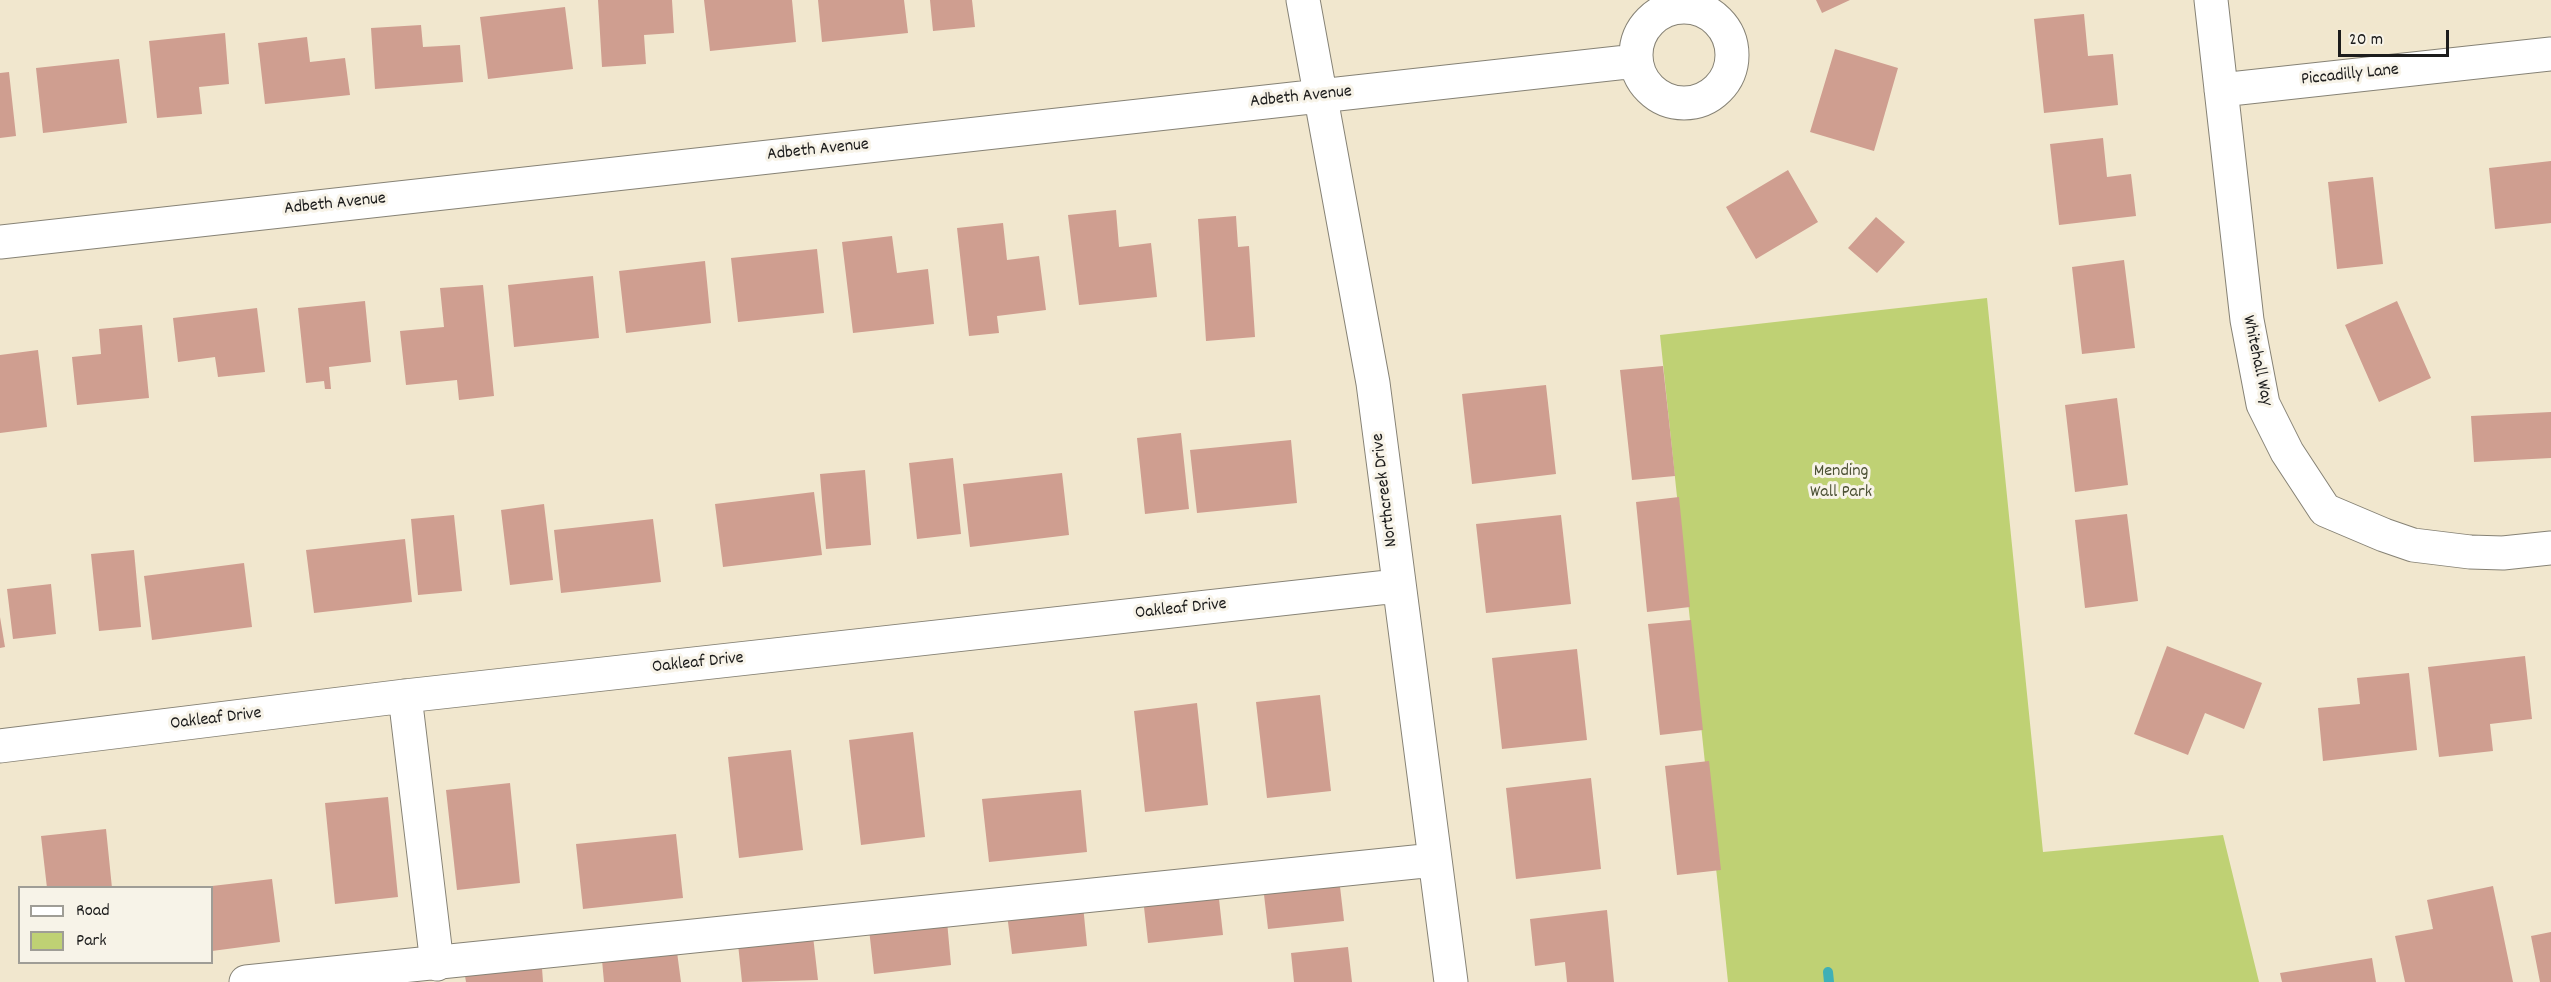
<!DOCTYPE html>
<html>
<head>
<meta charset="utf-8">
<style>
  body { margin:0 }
  #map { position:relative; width:2551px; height:982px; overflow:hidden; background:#f1e7ce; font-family:Dekko,sans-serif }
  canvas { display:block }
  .legend { position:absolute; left:18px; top:886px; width:195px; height:78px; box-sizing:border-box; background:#f7f3e8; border:2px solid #9f9d96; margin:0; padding:8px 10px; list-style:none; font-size:18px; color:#1c1c1c }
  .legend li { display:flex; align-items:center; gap:12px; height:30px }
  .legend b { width:30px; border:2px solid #9f9d96 }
  .scale { position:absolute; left:2338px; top:30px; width:111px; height:27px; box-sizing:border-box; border:3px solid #1c1c1c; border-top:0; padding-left:8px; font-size:18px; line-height:21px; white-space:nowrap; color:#1c1c1c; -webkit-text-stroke:4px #f7f3e8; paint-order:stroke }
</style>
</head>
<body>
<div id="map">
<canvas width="2551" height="982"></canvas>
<ul class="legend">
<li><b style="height:8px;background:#fff"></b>Road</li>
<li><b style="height:16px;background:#bfd174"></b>Park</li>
</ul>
<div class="scale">20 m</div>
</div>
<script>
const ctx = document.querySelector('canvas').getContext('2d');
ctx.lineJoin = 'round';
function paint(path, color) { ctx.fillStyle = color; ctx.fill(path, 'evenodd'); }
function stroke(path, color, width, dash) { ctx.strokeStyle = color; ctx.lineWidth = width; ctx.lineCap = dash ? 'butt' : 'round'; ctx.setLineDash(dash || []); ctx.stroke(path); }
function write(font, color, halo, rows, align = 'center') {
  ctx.font = font + ' Dekko,sans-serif'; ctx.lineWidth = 6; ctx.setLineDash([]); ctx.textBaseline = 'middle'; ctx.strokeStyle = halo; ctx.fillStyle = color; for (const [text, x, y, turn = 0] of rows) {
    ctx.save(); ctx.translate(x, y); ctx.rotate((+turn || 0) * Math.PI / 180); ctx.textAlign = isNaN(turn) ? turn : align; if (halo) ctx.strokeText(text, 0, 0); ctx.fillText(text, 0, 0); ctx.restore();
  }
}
const green = new Path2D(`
  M 1987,298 L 2043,852 L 2223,835 L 2259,982 L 1728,982 L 1660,335 Z`);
const stream = new Path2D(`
  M 1828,972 L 1829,982`);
const building = new Path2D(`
  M 598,0 L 672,0 L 674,33 L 644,35 L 646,64 L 602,67 Z
  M 704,0 L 792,0 L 796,42 L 710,51 Z
  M 818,0 L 904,0 L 908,33 L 822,42 Z
  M 930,0 L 972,0 L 975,27 L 933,31 Z
  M 1816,0 L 1850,0 L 1822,13 Z
  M 565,7 L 573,69 L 488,79 L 480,17 Z
  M 2084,14 L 2088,56 L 2113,54 L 2118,105 L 2044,113 L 2034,19 Z
  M 421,25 L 423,47 L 460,45 L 463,82 L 375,89 L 371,28 Z
  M 225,33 L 229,84 L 199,87 L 202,114 L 157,118 L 149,41 Z
  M 307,37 L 310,62 L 345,58 L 350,95 L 265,104 L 258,43 Z
  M 1835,49 L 1898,68 L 1874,151 L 1810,132 Z
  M 119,59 L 127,123 L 43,133 L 36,68 Z
  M 9,72 L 16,136 L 0,138 L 0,73 Z
  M 2103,138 L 2107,177 L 2131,174 L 2136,216 L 2059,225 L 2050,144 Z
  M 2551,161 L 2551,223 L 2495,229 L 2489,168 Z
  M 1788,170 L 1818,222 L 1756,259 L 1726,207 Z
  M 2373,177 L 2383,264 L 2337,269 L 2328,182 Z
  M 1116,210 L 1119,247 L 1151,243 L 1157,297 L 1079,305 L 1068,215 Z
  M 1236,216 L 1238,247 L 1249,246 L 1255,337 L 1206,341 L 1198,219 Z
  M 1876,217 L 1905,242 L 1877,273 L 1848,248 Z
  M 1003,223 L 1007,260 L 1039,256 L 1046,310 L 997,316 L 999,333 L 969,336 L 957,228 Z
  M 892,236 L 897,273 L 928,269 L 934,324 L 853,333 L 842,242 Z
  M 817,249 L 824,313 L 738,322 L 731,258 Z
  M 2124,260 L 2135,348 L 2082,354 L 2072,267 Z
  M 705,261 L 711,323 L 626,333 L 619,271 Z
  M 593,276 L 599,338 L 514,347 L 508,285 Z
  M 483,285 L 494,396 L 459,400 L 457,380 L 406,385 L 400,331 L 444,327 L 440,288 Z
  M 365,301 L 371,362 L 329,367 L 331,389 L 325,389 L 324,381 L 306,383 L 298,308 Z
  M 2397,301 L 2431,378 L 2379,402 L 2345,325 Z
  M 257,308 L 265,372 L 218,377 L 215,357 L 178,362 L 173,318 Z
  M 142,325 L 149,398 L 77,405 L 72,357 L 101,354 L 99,329 Z
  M 38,350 L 47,427 L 0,433 L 0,355 Z
  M 1663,366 L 1675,476 L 1632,480 L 1620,370 Z
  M 1546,385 L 1556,474 L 1472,484 L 1462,394 Z
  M 2117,398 L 2128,485 L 2075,492 L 2065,405 Z
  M 2551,412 L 2551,458 L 2474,462 L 2471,416 Z
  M 1181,433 L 1189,509 L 1145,514 L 1137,438 Z
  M 1291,440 L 1297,503 L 1197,513 L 1190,450 Z
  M 953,458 L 961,534 L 917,539 L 909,463 Z
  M 865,470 L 871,545 L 826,549 L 820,474 Z
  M 1062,473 L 1069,535 L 970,547 L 963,484 Z
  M 814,492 L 822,555 L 723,567 L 715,504 Z
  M 1679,497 L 1690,607 L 1647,612 L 1636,502 Z
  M 544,504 L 553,580 L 510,585 L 501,510 Z
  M 2127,514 L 2138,601 L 2085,608 L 2075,520 Z
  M 454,515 L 462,591 L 418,595 L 411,519 Z
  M 1561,515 L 1571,604 L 1486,613 L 1476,524 Z
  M 653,519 L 661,582 L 561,593 L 554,530 Z
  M 405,539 L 412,602 L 314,613 L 306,550 Z
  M 134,550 L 141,627 L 99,631 L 91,554 Z
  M 244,563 L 252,627 L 152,640 L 144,576 Z
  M 51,584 L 56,634 L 13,639 L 7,589 Z
  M 0,617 L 5,647 L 0,648 Z
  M 1691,620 L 1703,730 L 1660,735 L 1648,624 Z
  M 2167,646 L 2262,683 L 2244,729 L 2205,713 L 2188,755 L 2134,734 Z
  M 1577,649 L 1587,740 L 1502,749 L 1492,658 Z
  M 2525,656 L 2532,719 L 2490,724 L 2493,751 L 2439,757 L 2428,667 Z
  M 2409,673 L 2417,750 L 2323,761 L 2318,708 L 2360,704 L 2357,678 Z
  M 1320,695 L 1331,791 L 1267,798 L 1256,702 Z
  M 1197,703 L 1208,805 L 1145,812 L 1134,711 Z
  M 913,732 L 925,837 L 861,845 L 849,740 Z
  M 791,750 L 803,850 L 739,858 L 728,757 Z
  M 1709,761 L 1721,870 L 1677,875 L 1665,766 Z
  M 1591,778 L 1601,869 L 1516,879 L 1506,788 Z
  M 510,783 L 520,883 L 457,890 L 446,790 Z
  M 1081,790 L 1087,852 L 989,862 L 982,799 Z
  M 388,797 L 398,897 L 335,904 L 325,803 Z
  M 106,829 L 112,888 L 47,888 L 41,836 Z
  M 676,834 L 683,898 L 583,909 L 576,844 Z
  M 1339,878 L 1344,921 L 1268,929 L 1263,886 Z
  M 272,879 L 280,942 L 212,951 L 212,886 Z
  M 2493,886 L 2513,982 L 2405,982 L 2395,936 L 2433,929 L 2427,900 Z
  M 1218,890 L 1223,935 L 1148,943 L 1143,898 Z
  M 1083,905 L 1087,946 L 1012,954 L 1007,914 Z
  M 1607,910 L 1614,982 L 1567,982 L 1565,962 L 1535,966 L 1530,919 Z
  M 947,921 L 951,965 L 874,974 L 869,929 Z
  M 2551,932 L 2551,982 L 2540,982 L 2531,936 Z
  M 813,936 L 818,980 L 742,982 L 738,944 Z
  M 1348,947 L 1352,982 L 1294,982 L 1291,953 Z
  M 677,952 L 681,982 L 604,982 L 602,960 Z
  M 2372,958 L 2376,982 L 2282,982 L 2280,973 Z
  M 542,968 L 543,982 L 466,982 L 465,976 Z`);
const street = new Path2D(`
  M 1303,0 L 1373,383 L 1451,982
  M 2211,0 L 2247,320 L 2263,404 L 2287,452 L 2325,510 L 2384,535 L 2413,545 L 2470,552 L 2503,553 L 2551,548
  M1636 55a48 48 0 1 1 96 0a48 48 0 1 1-96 0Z
  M 2221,90 L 2551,54
  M 0,242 L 1636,61
  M 405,696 L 437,964
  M 0,746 L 405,696 L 1397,586
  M 246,982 L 1434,860`);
const streetNames = [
  ["Piccadilly Lane",2350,76,-6],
  ["Adbeth Avenue",1301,98,-6],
  ["Adbeth Avenue",818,151,-6],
  ["Adbeth Avenue",335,205,-6],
  ["Whitehall Way",2256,361,78],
  ["Northcreek Drive",1386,490,-97],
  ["Oakleaf Drive",1181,610,-6],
  ["Oakleaf Drive",698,664,-6],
  ["Oakleaf Drive",216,720,-7]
];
const parkNames = [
  ["Mending",1841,473],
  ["Wall Park",1841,494]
];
paint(green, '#bfd174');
stroke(stream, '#3fb0b6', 10);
paint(building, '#cf9e90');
stroke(street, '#868275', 35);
stroke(street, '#fff', 33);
write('18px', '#1c1c1c', '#f7f3e8', streetNames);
write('18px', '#4d5236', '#f7f3e8', parkNames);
</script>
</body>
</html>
